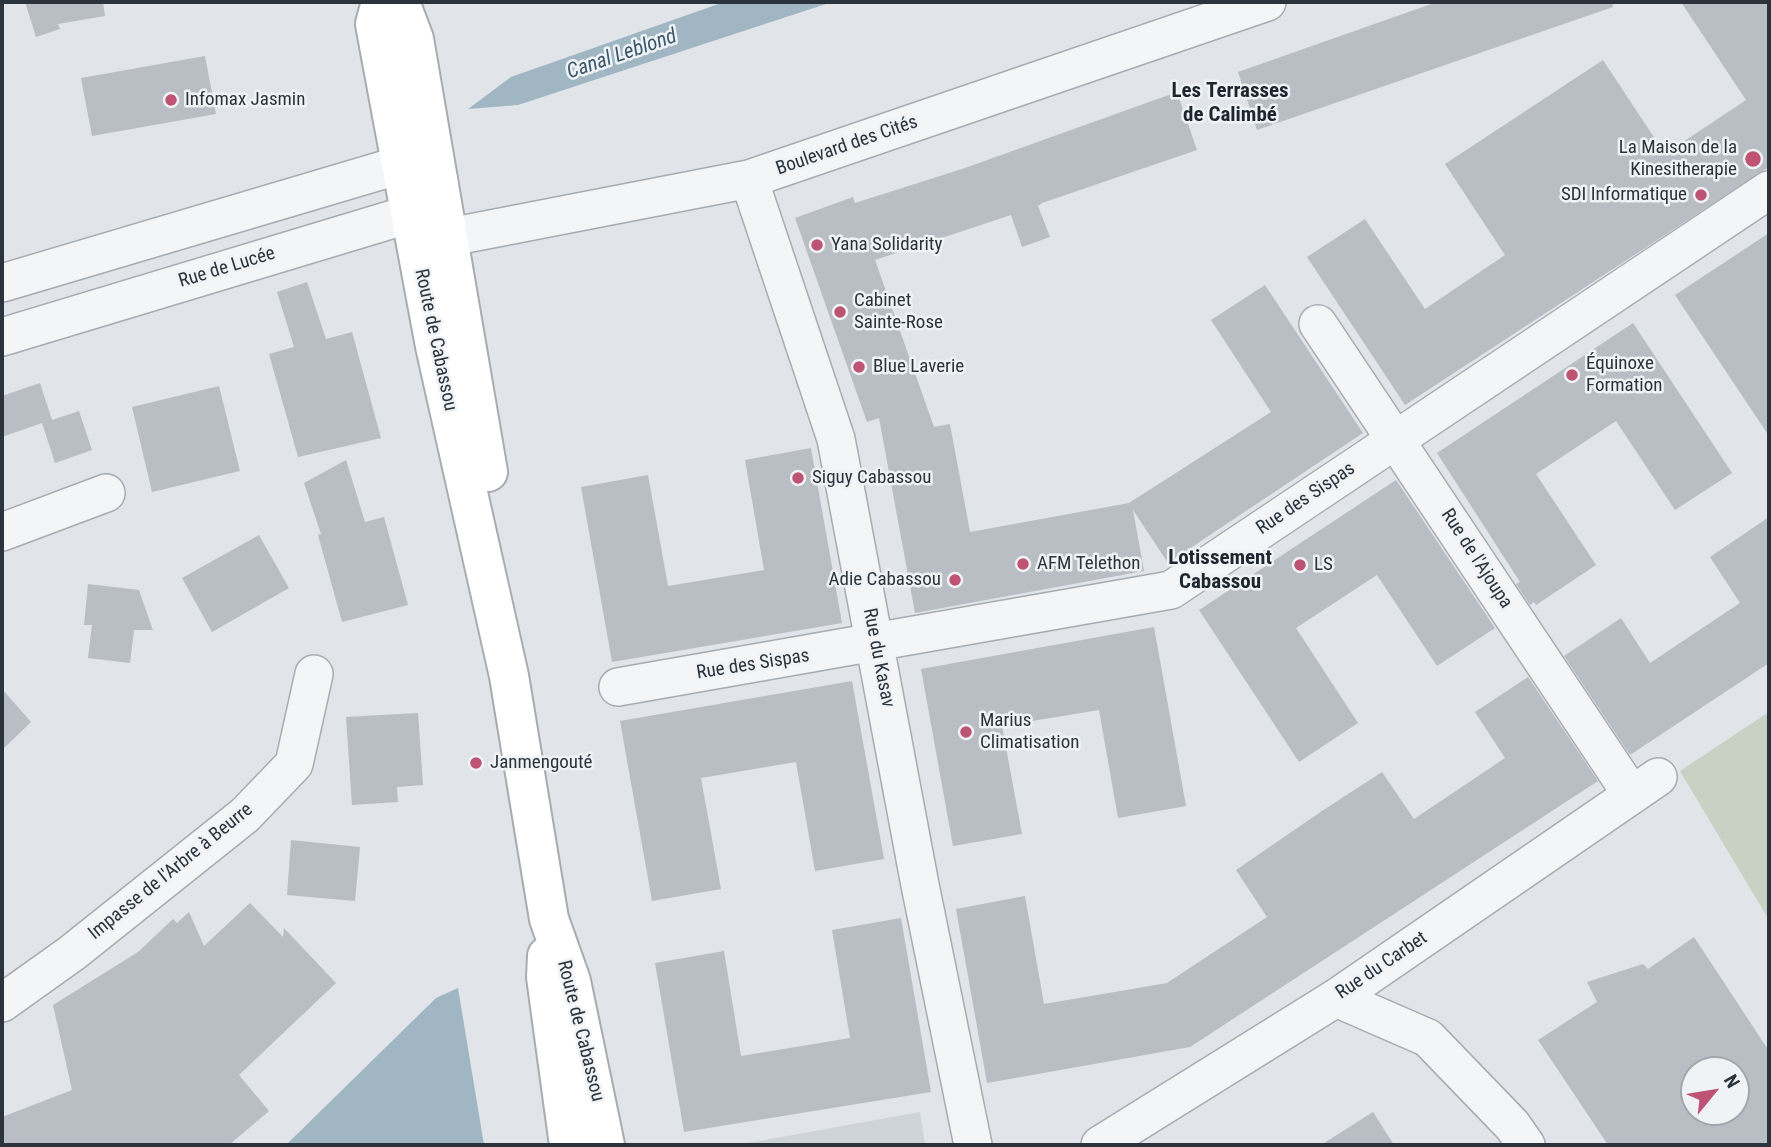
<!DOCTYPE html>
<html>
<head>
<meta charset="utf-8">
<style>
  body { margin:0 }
  #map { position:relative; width:1771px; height:1147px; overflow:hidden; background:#e1e4e8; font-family:"Roboto Condensed",sans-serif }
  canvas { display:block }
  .frame { position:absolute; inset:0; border:4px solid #2b343d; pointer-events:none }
  .north { position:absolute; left:1680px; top:1056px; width:70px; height:70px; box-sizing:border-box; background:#f0f3f5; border:2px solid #a1a7ab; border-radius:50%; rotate:60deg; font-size:19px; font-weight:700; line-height:28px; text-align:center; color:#2b343d }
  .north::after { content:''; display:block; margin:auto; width:24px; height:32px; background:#be5473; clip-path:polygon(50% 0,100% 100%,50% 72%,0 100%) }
</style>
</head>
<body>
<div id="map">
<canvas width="1771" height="1147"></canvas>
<div class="frame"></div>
<div class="north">N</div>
</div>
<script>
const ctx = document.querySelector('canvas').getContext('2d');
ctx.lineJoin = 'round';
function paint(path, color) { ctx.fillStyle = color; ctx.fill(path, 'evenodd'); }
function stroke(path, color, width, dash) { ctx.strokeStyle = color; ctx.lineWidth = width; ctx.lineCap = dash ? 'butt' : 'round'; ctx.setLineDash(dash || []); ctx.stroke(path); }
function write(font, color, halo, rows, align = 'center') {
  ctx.font = font + ' "Roboto Condensed",sans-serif'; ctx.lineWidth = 5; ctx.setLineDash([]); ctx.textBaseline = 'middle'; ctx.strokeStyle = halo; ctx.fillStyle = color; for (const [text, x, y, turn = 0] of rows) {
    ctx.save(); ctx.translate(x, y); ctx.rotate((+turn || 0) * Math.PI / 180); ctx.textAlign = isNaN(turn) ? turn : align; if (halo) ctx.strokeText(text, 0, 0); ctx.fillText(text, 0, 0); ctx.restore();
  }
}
const built = new Path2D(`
  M 920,1112 L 925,1145 L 737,1145 Z`);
const green = new Path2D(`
  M 1769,712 L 1769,920 L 1680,771 Z`);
const water = new Path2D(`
  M 724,2 L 832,2 L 518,105 L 468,109 L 511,77 Z
  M 458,988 L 484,1145 L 286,1145 L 436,998 Z`);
const building = new Path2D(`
  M 25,2 L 103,2 L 105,16 L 58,24 L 60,29 L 36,37 Z
  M 1437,2 L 1612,2 L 1613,7 L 1257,130 L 1238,72 Z
  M 1681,2 L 1769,2 L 1769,167 L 1405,405 L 1307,257 L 1365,219 L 1425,309 L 1505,255 L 1445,164 L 1603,60 L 1665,154 L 1746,100 Z
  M 205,56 L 216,114 L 92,136 L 81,78 Z
  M 1177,92 L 1197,150 L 1042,203 L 1038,206 L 1050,237 L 1022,247 L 1011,215 L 875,260 L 934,427 L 950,424 L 970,532 L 1129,503 L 1271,412 L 1211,320 L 1265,285 L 1363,433 L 1168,563 L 1133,510 L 1144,571 L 915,613 L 879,418 L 867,422 L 795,218 L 853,197 L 855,203 L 965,168 Z
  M 1769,233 L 1769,436 L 1675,295 Z
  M 307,282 L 326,339 L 352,332 L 381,438 L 298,457 L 269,354 L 294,347 L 277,292 Z
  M 1633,323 L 1732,473 L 1675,510 L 1616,421 L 1536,474 L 1596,565 L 1536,605 L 1534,602 L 1530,605 L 1516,584 L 1520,582 L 1437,453 Z
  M 40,383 L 52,420 L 79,411 L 92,450 L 55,463 L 42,423 L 2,437 L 2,396 Z
  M 219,386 L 240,471 L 152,492 L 132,407 Z
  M 811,448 L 842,623 L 612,662 L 581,487 L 648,475 L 668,586 L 764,570 L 745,460 Z
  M 346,460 L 365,522 L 384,517 L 408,605 L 342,622 L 318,535 L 321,534 L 304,483 Z
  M 1396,480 L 1495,628 L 1437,666 L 1377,575 L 1296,628 L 1358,723 L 1299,762 L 1199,610 Z
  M 1769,517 L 1769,663 L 1630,755 L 1564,656 L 1621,618 L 1650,663 L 1740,603 L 1710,557 Z
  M 259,535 L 289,588 L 212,632 L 182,578 Z
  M 88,584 L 139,590 L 153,630 L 134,630 L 130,663 L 88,658 L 92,625 L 84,625 Z
  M 1154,627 L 1186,806 L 1118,818 L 1099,710 L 1002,726 L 1022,834 L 953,846 L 921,669 Z
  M 1528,677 L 1598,781 L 1190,1047 L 987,1083 L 956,909 L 1025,896 L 1044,1004 L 1167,983 L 1267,917 L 1236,870 L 1322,811 L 1382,772 L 1414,819 L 1505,758 L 1475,712 Z
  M 852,681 L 884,859 L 815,871 L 796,762 L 701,778 L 721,889 L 652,901 L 620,721 Z
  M 2,689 L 31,722 L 2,750 Z
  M 418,713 L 423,785 L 397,787 L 398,802 L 352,805 L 346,717 Z
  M 291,840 L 360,847 L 355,901 L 287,895 Z
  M 250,903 L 283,937 L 284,928 L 336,983 L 239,1075 L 269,1111 L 229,1145 L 2,1145 L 2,1117 L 72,1090 L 53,1005 L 138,952 L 173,919 L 177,923 L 189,912 L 204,946 Z
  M 901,918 L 931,1092 L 684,1132 L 655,963 L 724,951 L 741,1056 L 850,1038 L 832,930 Z
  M 1694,937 L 1769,1051 L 1769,1145 L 1608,1145 L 1538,1040 L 1597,1002 L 1587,982 L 1643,964 L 1648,969 ZM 1694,1070 L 1736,1070 L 1736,1112 L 1694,1112 Z
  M 1373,1112 L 1394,1145 L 1321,1145 Z`);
const street = new Path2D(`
  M 749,179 L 836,439 L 920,885 L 973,1145
  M 419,243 L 749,179 L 1267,2
  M 2,283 L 400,165 L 439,181 L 410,214 L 2,337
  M 1318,324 L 1632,795
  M 2,532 L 106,493
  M 618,687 L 1171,590 L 1769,190
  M 1336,998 L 1428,1038 L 1512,1125 L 1526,1145
  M 2,1003 L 72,953 L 245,815 L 294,764 L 314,674
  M 1100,1145 L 1336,998 L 1658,777`);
const secondary = new Path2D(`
  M 381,2 L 375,24 L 435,346 L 509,676 L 549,919 L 571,981 L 605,1145
  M 400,2 L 414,39 L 488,472
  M 547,956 L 546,977 L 569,1145`);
const markers = [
  [171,100,7,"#be5473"],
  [1753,159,9,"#be5473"],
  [1701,195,7,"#be5473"],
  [817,245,7,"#be5473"],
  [840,312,7,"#be5473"],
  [859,367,7,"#be5473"],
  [1572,375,7,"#be5473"],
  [798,478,7,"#be5473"],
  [1023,564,7,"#be5473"],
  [1300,565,7,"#be5473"],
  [955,580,7,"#be5473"],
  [966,732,7,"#be5473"],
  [476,763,7,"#be5473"]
];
const poiNames = [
  ["Infomax Jasmin",185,100],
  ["La Maison de la",1737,148,"right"],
  ["Kinesitherapie",1737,170,"right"],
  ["SDI Informatique",1687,195,"right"],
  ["Yana Solidarity",831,245],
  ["Cabinet",854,301],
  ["Sainte-Rose",854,323],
  ["Équinoxe",1586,364],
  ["Formation",1586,386],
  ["Blue Laverie",873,367],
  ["Siguy Cabassou",812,478],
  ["AFM Telethon",1037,564],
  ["LS",1314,565],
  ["Adie Cabassou",941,580,"right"],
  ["Marius",980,721],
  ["Climatisation",980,743],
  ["Janmengouté",490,763]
];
const streetNames = [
  ["Boulevard des Cités",847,146,-19],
  ["Rue de Lucée",227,268,-17],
  ["Route de Cabassou",435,340,78],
  ["Rue des Sispas",1306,499,-34],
  ["Rue de l'Ajoupa",1476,559,57],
  ["Rue du Kasav",878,658,79],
  ["Rue des Sispas",753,665,-9],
  ["Impasse de l'Arbre à Beurre",171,872,-39],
  ["Rue du Carbet",1382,966,-34],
  ["Route de Cabassou",580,1031,76]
];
const waterNames = [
  ["Canal Leblond",622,55,-19]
];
const neighbourhoodNames = [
  ["Les Terrasses",1230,92],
  ["de Calimbé",1230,116],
  ["Lotissement",1220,559],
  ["Cabassou",1220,583]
];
paint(built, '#cfd4d9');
paint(green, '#c8d1c3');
paint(water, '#a0b6c3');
paint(building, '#b9bec4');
stroke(street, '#a7acb1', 40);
stroke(secondary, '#a7acb1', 42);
stroke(street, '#f3f5f7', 37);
stroke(secondary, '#fff', 38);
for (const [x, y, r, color] of markers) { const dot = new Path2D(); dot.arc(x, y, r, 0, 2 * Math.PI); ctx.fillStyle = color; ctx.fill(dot); stroke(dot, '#f0f3f5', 2.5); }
write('19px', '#2b343d', '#f0f3f5', poiNames, 'left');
write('19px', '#2b343d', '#f0f3f5', streetNames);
write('italic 21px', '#3a576c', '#f0f3f5', waterNames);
write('bold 21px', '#1d252e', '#f0f3f5', neighbourhoodNames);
</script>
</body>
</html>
